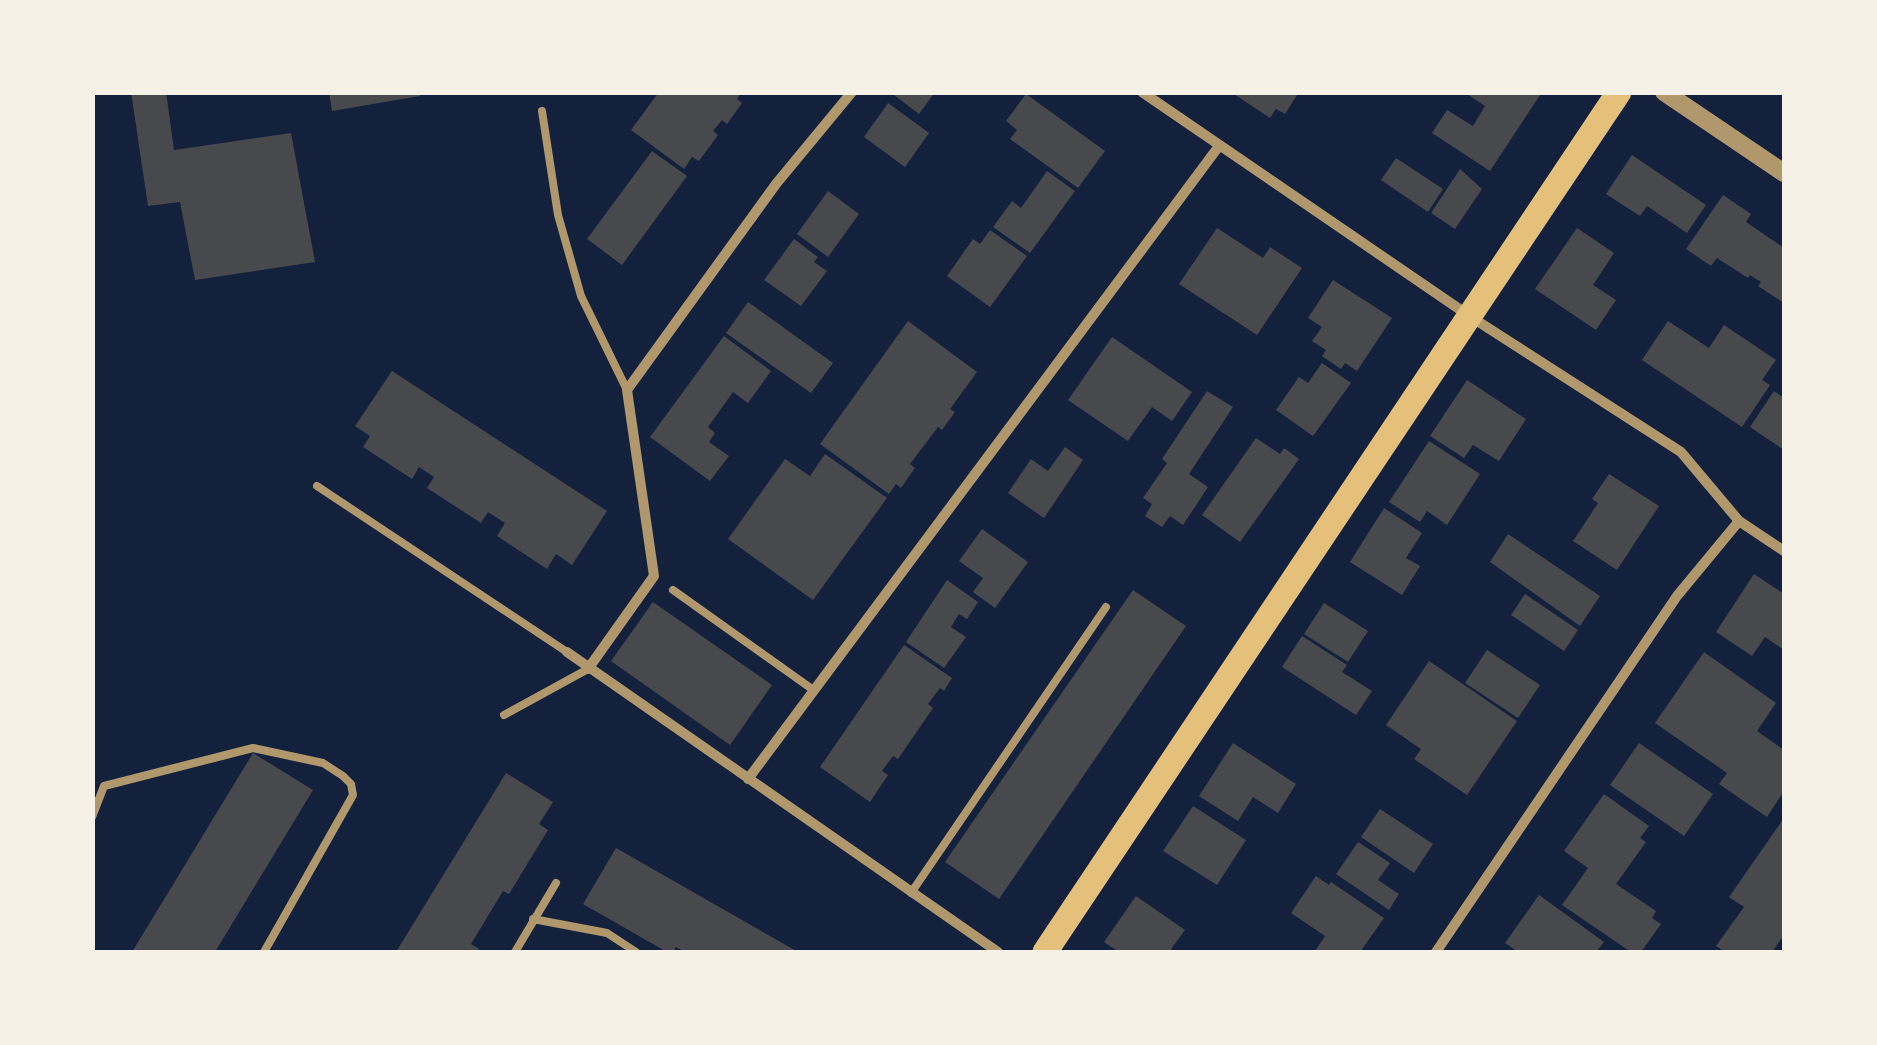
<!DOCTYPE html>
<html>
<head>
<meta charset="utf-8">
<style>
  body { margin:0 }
  #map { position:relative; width:1877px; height:1045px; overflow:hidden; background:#14213d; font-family:Inter,sans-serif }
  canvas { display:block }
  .frame { position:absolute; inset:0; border:95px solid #f6f1e7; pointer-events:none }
</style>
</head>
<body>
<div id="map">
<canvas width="1877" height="1045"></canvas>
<div class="frame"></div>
</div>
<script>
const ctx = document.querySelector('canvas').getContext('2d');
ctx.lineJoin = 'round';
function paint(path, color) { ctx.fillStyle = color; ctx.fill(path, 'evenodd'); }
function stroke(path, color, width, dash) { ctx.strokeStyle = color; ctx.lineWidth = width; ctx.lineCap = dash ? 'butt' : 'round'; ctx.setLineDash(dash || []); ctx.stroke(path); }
const building = new Path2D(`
  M 131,92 L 166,92 L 174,150 L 291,133 L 315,262 L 195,280 L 180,202 L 148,206 Z
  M 329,92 L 420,92 L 420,96 L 332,111 Z
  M 659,92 L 742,92 L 737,99 L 742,103 L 727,124 L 722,120 L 713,131 L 718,135 L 699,161 L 692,157 L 684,169 L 631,130 Z
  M 890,92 L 935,92 L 919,114 Z
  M 1231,92 L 1299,92 L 1285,114 L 1276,109 L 1270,118 Z
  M 1464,92 L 1542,92 L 1490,171 L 1432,133 L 1447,110 L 1473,126 L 1485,106 Z
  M 1026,94 L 1105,151 L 1078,188 L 1010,139 L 1017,130 L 1006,121 Z
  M 888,103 L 929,133 L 905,167 L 864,137 Z
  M 652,151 L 687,176 L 622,265 L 587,239 Z
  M 1632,155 L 1706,205 L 1687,233 L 1647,206 L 1640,216 L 1606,194 Z
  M 1396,158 L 1443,189 L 1428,212 L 1381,180 Z
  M 1460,169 L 1482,189 L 1455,229 L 1431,213 Z
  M 1047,171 L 1075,191 L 1030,253 L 993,227 L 1012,201 L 1021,208 Z
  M 828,191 L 859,214 L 828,257 L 797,234 Z
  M 1723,195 L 1751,214 L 1746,222 L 1784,248 L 1784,303 L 1758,286 L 1761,282 L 1750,275 L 1748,278 L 1717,258 L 1711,266 L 1686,249 Z
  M 1217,228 L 1263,258 L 1270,247 L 1302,268 L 1257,335 L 1179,284 Z
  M 1577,228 L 1614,253 L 1593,285 L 1616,300 L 1596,330 L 1535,289 Z
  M 990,230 L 1027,256 L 990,307 L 947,276 L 973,239 L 980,244 Z
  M 794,239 L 818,257 L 814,262 L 827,271 L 801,306 L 764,280 Z
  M 1333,280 L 1392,318 L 1357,371 L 1345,363 L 1341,369 L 1322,356 L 1326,350 L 1312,341 L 1322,327 L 1308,318 Z
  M 748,302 L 833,363 L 811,393 L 726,333 Z
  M 908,321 L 977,372 L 950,409 L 955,412 L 942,430 L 938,427 L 910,464 L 915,468 L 901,488 L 896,484 L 889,494 L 820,444 Z
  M 1668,321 L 1709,348 L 1724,325 L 1776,360 L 1762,380 L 1770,385 L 1742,427 L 1642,360 Z
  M 724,336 L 771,371 L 748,403 L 733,392 L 708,427 L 715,433 L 709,442 L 729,456 L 710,481 L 650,437 Z
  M 1112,337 L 1192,392 L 1172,421 L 1152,407 L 1128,441 L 1068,400 Z
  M 1322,363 L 1351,383 L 1313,436 L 1276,410 L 1299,377 L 1308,383 Z
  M 392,371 L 607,511 L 572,565 L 556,554 L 547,569 L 497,536 L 505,523 L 488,512 L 481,523 L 427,488 L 434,477 L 419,467 L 412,479 L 363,447 L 370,436 L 355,426 Z
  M 1467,380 L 1526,419 L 1499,461 L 1473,445 L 1464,458 L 1430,436 Z
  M 1207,391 L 1233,407 L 1189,474 L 1208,487 L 1183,525 L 1170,516 L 1162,527 L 1145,516 L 1152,504 L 1143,498 L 1167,463 L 1162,459 Z
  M 1774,391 L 1784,398 L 1784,450 L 1750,427 Z
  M 1256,438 L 1280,454 L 1284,448 L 1299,459 L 1240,542 L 1202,515 Z
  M 1429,441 L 1480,474 L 1447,525 L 1427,511 L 1420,522 L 1389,502 Z
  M 1065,447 L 1083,460 L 1044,518 L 1008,493 L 1031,459 L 1048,471 Z
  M 825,454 L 887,498 L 813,600 L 728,539 L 785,459 L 810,476 Z
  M 1609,474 L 1659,506 L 1617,570 L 1573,541 L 1598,503 L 1592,499 Z
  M 1384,508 L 1422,533 L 1406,558 L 1420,566 L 1402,595 L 1350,562 Z
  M 982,529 L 1028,562 L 995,608 L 973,592 L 983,578 L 959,561 Z
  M 1508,534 L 1600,596 L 1580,626 L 1490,562 Z
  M 1754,574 L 1784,594 L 1784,650 L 1765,637 L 1752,656 L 1716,632 Z
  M 947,580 L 978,602 L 967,619 L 959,614 L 951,627 L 966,637 L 944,668 L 906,642 Z
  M 1133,590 L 1186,626 L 999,899 L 945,862 Z
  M 1525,594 L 1578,630 L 1564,651 L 1511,615 Z
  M 653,602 L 772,685 L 730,745 L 611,661 Z
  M 1324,603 L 1368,631 L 1348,662 L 1304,634 Z
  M 1302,636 L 1347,665 L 1342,672 L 1372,691 L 1356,715 L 1282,667 Z
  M 904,645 L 952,678 L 944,691 L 940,688 L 928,704 L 933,708 L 898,759 L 893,756 L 882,771 L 888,775 L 870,802 L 820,767 Z
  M 1487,650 L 1540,685 L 1518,718 L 1465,683 Z
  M 1704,652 L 1776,703 L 1757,731 L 1784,750 L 1784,791 L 1767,817 L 1719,784 L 1727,773 L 1655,723 Z
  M 1429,661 L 1517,721 L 1467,795 L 1414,759 L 1421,749 L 1386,725 Z
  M 1233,743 L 1296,784 L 1278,813 L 1253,797 L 1238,821 L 1199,796 Z
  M 1639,743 L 1713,794 L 1684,836 L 1610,785 Z
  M 253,753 L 313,790 L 215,952 L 132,952 Z
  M 506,773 L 553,802 L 539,824 L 548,830 L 509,894 L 503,891 L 471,944 L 479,949 L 477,952 L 396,952 Z
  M 1604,794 L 1649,826 L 1640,838 L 1646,842 L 1616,884 L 1656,911 L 1652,918 L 1661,924 L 1641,952 L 1631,952 L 1562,905 L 1588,868 L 1564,851 Z
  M 1193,806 L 1246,840 L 1217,885 L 1163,851 Z
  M 1380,809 L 1433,844 L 1414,873 L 1361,837 Z
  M 1784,818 L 1784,935 L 1772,952 L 1725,952 L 1716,946 L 1744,907 L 1729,897 Z
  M 1358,842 L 1390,863 L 1378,880 L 1399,894 L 1389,910 L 1336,874 Z
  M 616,848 L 798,952 L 685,952 L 676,947 L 673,952 L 667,952 L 583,904 Z
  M 1316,876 L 1329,885 L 1331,882 L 1384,918 L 1360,952 L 1317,952 L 1315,951 L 1325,936 L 1291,913 Z
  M 1539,895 L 1604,942 L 1596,952 L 1518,952 L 1505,943 Z
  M 1136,896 L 1185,930 L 1171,949 L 1177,952 L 1119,952 L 1104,942 Z`);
const service = new Path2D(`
  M 542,111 L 558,215 L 581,296 L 627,390
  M 317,486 L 567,652
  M 673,590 L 812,689
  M 504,715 L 588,669
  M 92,817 L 104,786 L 253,748 L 323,763 L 343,776 L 351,784 L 353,795 L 264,952
  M 911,893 L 1106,607
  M 533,919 L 607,933 L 636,952
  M 515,952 L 556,883`);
const minor = new Path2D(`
  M 1142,92 L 1468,315 L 1681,452 L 1739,521 L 1784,551
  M 567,652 L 998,952
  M 588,669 L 654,576 L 627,390 L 776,184 L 852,92
  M 748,779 L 1219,146
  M 1436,952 L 1677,596 L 1739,521`);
const tertiary = new Path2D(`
  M 1664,92 L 1784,173`);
const primary = new Path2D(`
  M 1045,952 L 1619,92`);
paint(building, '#48494c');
stroke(service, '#b1986c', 8);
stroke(minor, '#b1986c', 10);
stroke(tertiary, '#b1986c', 18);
stroke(primary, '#e5c07b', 25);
</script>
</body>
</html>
